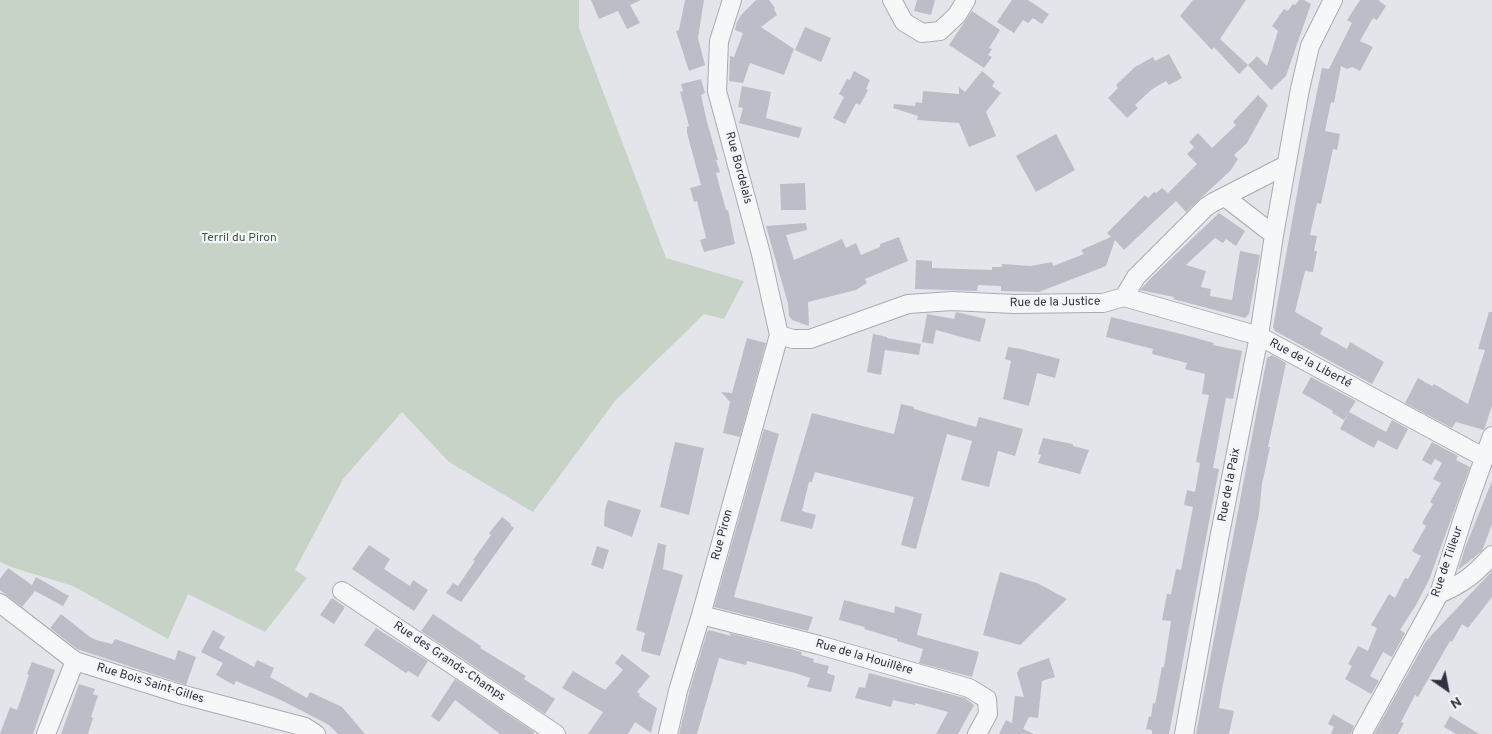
<!DOCTYPE html>
<html>
<head>
<meta charset="utf-8">
<style>
  body { margin:0 }
  #map { position:relative; width:1492px; height:734px; overflow:hidden; background:#e4e5ea; font-family:Overpass,sans-serif }
  canvas { display:block }
  .north { position:absolute; left:1422px; top:664px; width:50px; height:50px; -webkit-text-stroke:4px #f4f5f8; paint-order:stroke; rotate:147deg; font-size:14px; font-weight:700; line-height:20px; text-align:center; color:#2d3141 }
  .north::after { content:''; display:block; margin:auto; width:18px; height:22px; background:#2d3141; clip-path:polygon(50% 0,100% 100%,50% 72%,0 100%) }
</style>
</head>
<body>
<div id="map">
<canvas width="1492" height="734"></canvas>
<div class="north">N</div>
</div>
<script>
const ctx = document.querySelector('canvas').getContext('2d');
ctx.lineJoin = 'round';
function paint(path, color) { ctx.fillStyle = color; ctx.fill(path, 'evenodd'); }
function stroke(path, color, width, dash) { ctx.strokeStyle = color; ctx.lineWidth = width; ctx.lineCap = dash ? 'butt' : 'round'; ctx.setLineDash(dash || []); ctx.stroke(path); }
function write(font, color, halo, rows, align = 'center') {
  ctx.font = font + ' Overpass,sans-serif'; ctx.lineWidth = 4.5; ctx.setLineDash([]); ctx.textBaseline = 'middle'; ctx.strokeStyle = halo; ctx.fillStyle = color; for (const [text, x, y, turn = 0] of rows) {
    ctx.save(); ctx.translate(x, y); ctx.rotate((+turn || 0) * Math.PI / 180); ctx.textAlign = isNaN(turn) ? turn : align; if (halo) ctx.strokeText(text, 0, 0); ctx.fillText(text, 0, 0); ctx.restore();
  }
}
const green = new Path2D(`
  M 0,0 L 579,0 L 579,28 L 666,258 L 744,281 L 724,319 L 704,314 L 615,401 L 533,512 L 449,462 L 402,412 L 343,479 L 295,570 L 307,578 L 265,632 L 188,594 L 168,639 L 73,586 L 14,568 L 0,562 Z`);
const building = new Path2D(`
  M 591,0 L 641,0 L 630,5 L 640,23 L 627,29 L 618,11 L 599,19 Z
  M 685,0 L 704,0 L 698,38 L 705,65 L 689,71 L 676,31 L 679,30 Z
  M 756,0 L 769,0 L 775,8 L 774,9 L 777,15 L 761,27 L 794,49 L 784,75 L 750,63 L 743,83 L 729,81 L 730,56 L 734,57 L 743,33 L 735,30 L 737,22 L 741,15 Z
  M 917,0 L 935,0 L 931,15 L 914,11 Z
  M 1012,0 L 1028,0 L 1049,14 L 1042,24 L 1033,18 L 1028,23 L 1023,20 L 1014,33 L 997,22 Z
  M 1193,0 L 1246,0 L 1220,39 L 1248,65 L 1239,74 L 1214,47 L 1212,50 L 1180,16 Z
  M 1299,0 L 1304,0 L 1311,4 L 1286,76 L 1271,90 L 1248,65 L 1257,56 L 1267,66 L 1278,31 L 1272,26 L 1284,9 L 1288,11 L 1293,4 L 1295,5 Z
  M 1360,0 L 1378,0 L 1386,6 L 1377,20 L 1373,18 L 1360,41 L 1373,47 L 1360,71 L 1352,67 L 1347,69 L 1341,66 L 1334,103 L 1331,102 L 1325,131 L 1340,134 L 1337,150 L 1333,149 L 1321,204 L 1317,203 L 1310,235 L 1317,236 L 1314,251 L 1317,251 L 1313,272 L 1305,271 L 1295,312 L 1323,328 L 1320,334 L 1347,349 L 1350,342 L 1384,362 L 1372,384 L 1275,331 L 1273,327 L 1306,144 L 1322,68 L 1329,69 L 1352,23 L 1347,20 Z
  M 972,11 L 1000,30 L 989,48 L 992,49 L 988,55 L 992,57 L 984,68 L 949,45 Z
  M 805,27 L 831,38 L 821,62 L 795,50 Z
  M 1169,54 L 1182,78 L 1169,85 L 1166,81 L 1151,90 L 1135,105 L 1138,108 L 1127,118 L 1108,98 L 1118,88 L 1116,85 L 1135,67 L 1153,57 L 1155,61 Z
  M 854,71 L 870,80 L 866,89 L 868,90 L 860,105 L 856,103 L 845,124 L 833,118 L 844,97 L 839,94 L 847,79 L 850,80 Z
  M 982,71 L 995,82 L 992,86 L 1001,93 L 986,112 L 996,136 L 969,147 L 959,123 L 917,120 L 918,116 L 893,108 L 894,104 L 915,106 L 916,102 L 922,103 L 923,91 L 959,94 L 959,87 L 965,92 Z
  M 701,79 L 705,93 L 701,95 L 707,122 L 718,160 L 716,160 L 720,172 L 716,173 L 726,210 L 728,210 L 735,244 L 704,252 L 700,240 L 706,238 L 697,201 L 694,202 L 690,188 L 701,185 L 687,133 L 687,127 L 689,126 L 680,92 L 683,91 L 681,84 Z
  M 742,86 L 771,92 L 766,118 L 802,128 L 799,138 L 739,123 L 743,108 L 738,107 Z
  M 1258,95 L 1268,105 L 1247,143 L 1234,155 L 1238,159 L 1231,170 L 1186,212 L 1176,201 L 1124,250 L 1115,240 L 1106,266 L 1039,292 L 1001,291 L 1001,286 L 978,285 L 977,291 L 915,289 L 916,260 L 932,261 L 932,268 L 992,270 L 992,267 L 1002,267 L 1002,264 L 1031,266 L 1052,262 L 1053,266 L 1084,254 L 1081,250 L 1111,237 L 1107,233 L 1145,195 L 1148,198 L 1154,192 L 1156,193 L 1162,188 L 1168,193 L 1197,164 L 1187,154 L 1194,147 L 1189,142 L 1198,133 L 1212,148 L 1236,125 L 1233,122 Z
  M 1056,134 L 1075,170 L 1036,192 L 1016,156 Z
  M 805,183 L 806,210 L 781,210 L 780,184 Z
  M 1219,213 L 1245,231 L 1236,246 L 1226,239 L 1223,243 L 1215,238 L 1186,265 L 1206,271 L 1201,287 L 1211,289 L 1210,296 L 1232,300 L 1240,251 L 1260,255 L 1249,314 L 1245,318 L 1173,299 L 1174,297 L 1140,290 L 1151,278 Z
  M 806,223 L 807,230 L 786,235 L 794,260 L 842,239 L 846,248 L 856,243 L 861,255 L 880,247 L 880,244 L 899,237 L 908,261 L 865,279 L 867,283 L 856,290 L 808,302 L 809,326 L 792,320 L 789,316 L 788,304 L 766,226 Z
  M 956,312 L 986,319 L 980,342 L 936,330 L 933,344 L 922,342 L 927,314 L 954,319 Z
  M 1489,312 L 1492,312 L 1492,406 L 1484,430 L 1456,422 L 1452,428 L 1405,403 L 1418,378 L 1432,386 L 1434,384 L 1468,404 L 1485,350 L 1478,349 Z
  M 1111,317 L 1185,335 L 1214,343 L 1213,345 L 1242,351 L 1233,399 L 1226,398 L 1213,468 L 1219,469 L 1169,734 L 1152,734 L 1152,730 L 1146,729 L 1149,716 L 1151,717 L 1153,703 L 1155,704 L 1162,667 L 1164,667 L 1171,621 L 1162,620 L 1167,594 L 1171,594 L 1176,569 L 1181,570 L 1193,507 L 1184,505 L 1187,490 L 1195,492 L 1200,463 L 1196,462 L 1209,395 L 1202,394 L 1205,374 L 1185,369 L 1187,363 L 1152,354 L 1153,349 L 1106,337 Z
  M 873,334 L 887,337 L 887,338 L 921,344 L 919,355 L 885,350 L 881,375 L 867,372 Z
  M 747,338 L 766,343 L 740,437 L 723,433 L 730,402 L 721,392 L 732,393 Z
  M 1008,347 L 1021,349 L 1060,359 L 1055,378 L 1037,373 L 1029,406 L 1003,399 L 1011,361 L 1005,359 Z
  M 1272,355 L 1286,363 L 1268,447 L 1270,447 L 1262,484 L 1259,514 L 1223,684 L 1219,708 L 1234,711 L 1229,734 L 1196,734 L 1264,373 L 1267,358 Z
  M 1311,377 L 1356,401 L 1349,412 L 1386,432 L 1392,420 L 1408,429 L 1397,450 L 1378,440 L 1374,448 L 1340,429 L 1348,414 L 1344,420 L 1332,413 L 1333,411 L 1302,393 Z
  M 901,404 L 914,407 L 914,409 L 976,427 L 979,417 L 1023,429 L 1015,456 L 998,451 L 989,487 L 961,480 L 972,441 L 947,434 L 916,549 L 901,545 L 914,497 L 815,472 L 812,482 L 809,482 L 802,511 L 816,515 L 812,529 L 780,521 L 812,413 L 894,434 Z
  M 764,429 L 779,434 L 734,597 L 813,617 L 808,631 L 714,607 Z
  M 1043,438 L 1073,444 L 1073,446 L 1089,450 L 1080,474 L 1038,463 L 1041,455 L 1038,454 Z
  M 675,442 L 704,448 L 689,515 L 660,507 Z
  M 1432,442 L 1458,456 L 1456,460 L 1470,467 L 1429,580 L 1416,605 L 1400,630 L 1405,633 L 1392,657 L 1383,652 L 1370,676 L 1379,681 L 1371,694 L 1345,679 L 1352,666 L 1348,664 L 1358,646 L 1368,651 L 1377,628 L 1371,625 L 1389,594 L 1395,598 L 1405,578 L 1408,579 L 1421,556 L 1412,551 L 1426,526 L 1422,523 L 1433,504 L 1430,502 L 1441,483 L 1433,479 L 1442,463 L 1435,459 L 1431,465 L 1422,460 Z
  M 1492,481 L 1492,524 L 1482,551 L 1458,570 L 1465,548 Z
  M 608,500 L 641,510 L 632,537 L 604,526 L 605,510 Z
  M 502,517 L 511,524 L 510,525 L 514,528 L 461,602 L 446,593 L 453,583 L 458,586 L 475,561 L 473,560 L 491,535 L 489,533 Z
  M 658,543 L 666,545 L 663,569 L 683,575 L 660,656 L 641,651 L 645,633 L 636,630 Z
  M 369,545 L 390,559 L 384,569 L 410,586 L 413,580 L 428,590 L 414,611 L 352,569 Z
  M 597,546 L 609,550 L 603,569 L 591,565 Z
  M 8,568 L 32,585 L 36,577 L 69,596 L 63,606 L 35,591 L 22,607 L 0,590 L 0,579 Z
  M 1492,571 L 1492,597 L 1468,628 L 1462,624 L 1452,642 L 1450,641 L 1418,697 L 1415,695 L 1401,722 L 1404,723 L 1398,734 L 1374,734 L 1426,641 Z
  M 1000,572 L 1037,583 L 1067,599 L 1020,645 L 983,635 Z
  M 332,598 L 345,607 L 334,624 L 320,615 Z
  M 844,600 L 894,613 L 895,606 L 922,614 L 917,635 L 979,652 L 972,677 L 919,663 L 923,649 L 897,641 L 897,639 L 864,629 L 865,627 L 839,620 Z
  M 61,614 L 90,637 L 96,640 L 112,644 L 115,639 L 175,660 L 178,650 L 196,657 L 186,685 L 77,649 L 50,628 Z
  M 433,614 L 481,646 L 480,648 L 526,676 L 524,679 L 555,699 L 545,714 L 421,631 Z
  M 376,628 L 428,661 L 418,677 L 408,671 L 406,673 L 364,645 Z
  M 213,630 L 225,637 L 219,648 L 254,667 L 257,660 L 274,668 L 270,677 L 307,698 L 310,692 L 342,707 L 365,734 L 338,734 L 329,725 L 283,701 L 236,681 L 234,685 L 216,675 L 223,663 L 201,652 Z
  M 709,630 L 731,636 L 729,633 L 802,652 L 801,655 L 814,659 L 813,662 L 829,666 L 827,673 L 835,676 L 831,692 L 807,687 L 810,678 L 795,673 L 747,661 L 746,665 L 719,658 L 697,734 L 679,734 L 690,689 L 707,632 Z
  M 622,654 L 650,676 L 637,692 L 640,694 L 639,696 L 657,708 L 651,733 L 635,722 L 628,734 L 588,734 L 603,712 L 562,688 L 573,671 L 605,690 L 623,670 L 615,663 Z
  M 1049,658 L 1055,677 L 1042,681 L 1038,718 L 1029,717 L 1023,729 L 1034,734 L 999,734 L 1006,720 L 1012,723 L 1015,696 L 1024,697 L 1017,673 L 1020,668 Z
  M 32,662 L 55,670 L 33,734 L 0,734 L 10,707 L 17,710 L 29,675 L 27,674 Z
  M 869,673 L 965,698 L 974,705 L 958,734 L 936,734 L 948,712 L 915,703 L 915,705 L 893,700 L 891,707 L 855,698 L 859,687 L 865,688 Z
  M 455,679 L 534,732 L 533,734 L 500,734 L 455,700 L 439,722 L 431,716 Z
  M 79,684 L 95,689 L 93,694 L 98,696 L 91,717 L 93,718 L 88,734 L 61,734 Z
  M 1333,714 L 1354,726 L 1351,734 L 1331,734 L 1334,727 L 1328,724 Z
  M 1450,716 L 1479,734 L 1456,734 L 1444,727 Z`);
const street = new Path2D(`
  M 892,0 L 904,22 L 922,33 L 940,31 L 957,15 L 966,0
  M 1225,197 L 1274,235
  M 1124,297 L 1259,336 L 1485,458
  M 779,335 L 793,339 L 810,339 L 908,304 L 952,301 L 1014,304 L 1092,303 L 1103,303 L 1124,297 L 1136,277 L 1206,207 L 1212,203 L 1286,165
  M 342,591 L 556,734
  M 1439,594 C 1464,583 1474,575 1492,555
  M 0,603 L 75,661 L 180,694 L 305,727 L 316,734
  M 701,615 L 819,645 L 969,688 L 987,699 L 988,714 L 977,734
  M 46,734 L 75,661
  M 668,734 L 678,691 L 701,615 L 779,335 L 761,254 L 717,91 L 719,41 L 732,0
  M 1184,734 L 1219,539 L 1259,336 L 1274,235 L 1300,89 L 1310,46 L 1333,0
  M 1362,734 L 1439,594 L 1464,515 L 1492,436`);
const streetNames = [
  ["Rue Bordelais",738,168,75],
  ["Rue de la Justice",1055,303,-1],
  ["Rue de la Liberté",1310,364,28],
  ["Rue de la Paix",1230,485,-79],
  ["Rue Piron",723,535,-75],
  ["Rue de Tilleur",1448,562,-71],
  ["Rue de la Houillère",864,658,16],
  ["Rue des Grands-Champs",449,662,34],
  ["Rue Bois Saint-Gilles",150,684,17]
];
const parkNames = [
  ["Terril du Piron",239,239]
];
paint(green, '#c7d3c6');
paint(building, '#bcbec7');
stroke(street, '#a9abb4', 20);
stroke(street, '#f6f7f9', 18);
write('12px', '#2d3141', '#f4f5f8', streetNames);
write('12px', '#3c5b3c', '#f4f5f8', parkNames);
</script>
</body>
</html>
